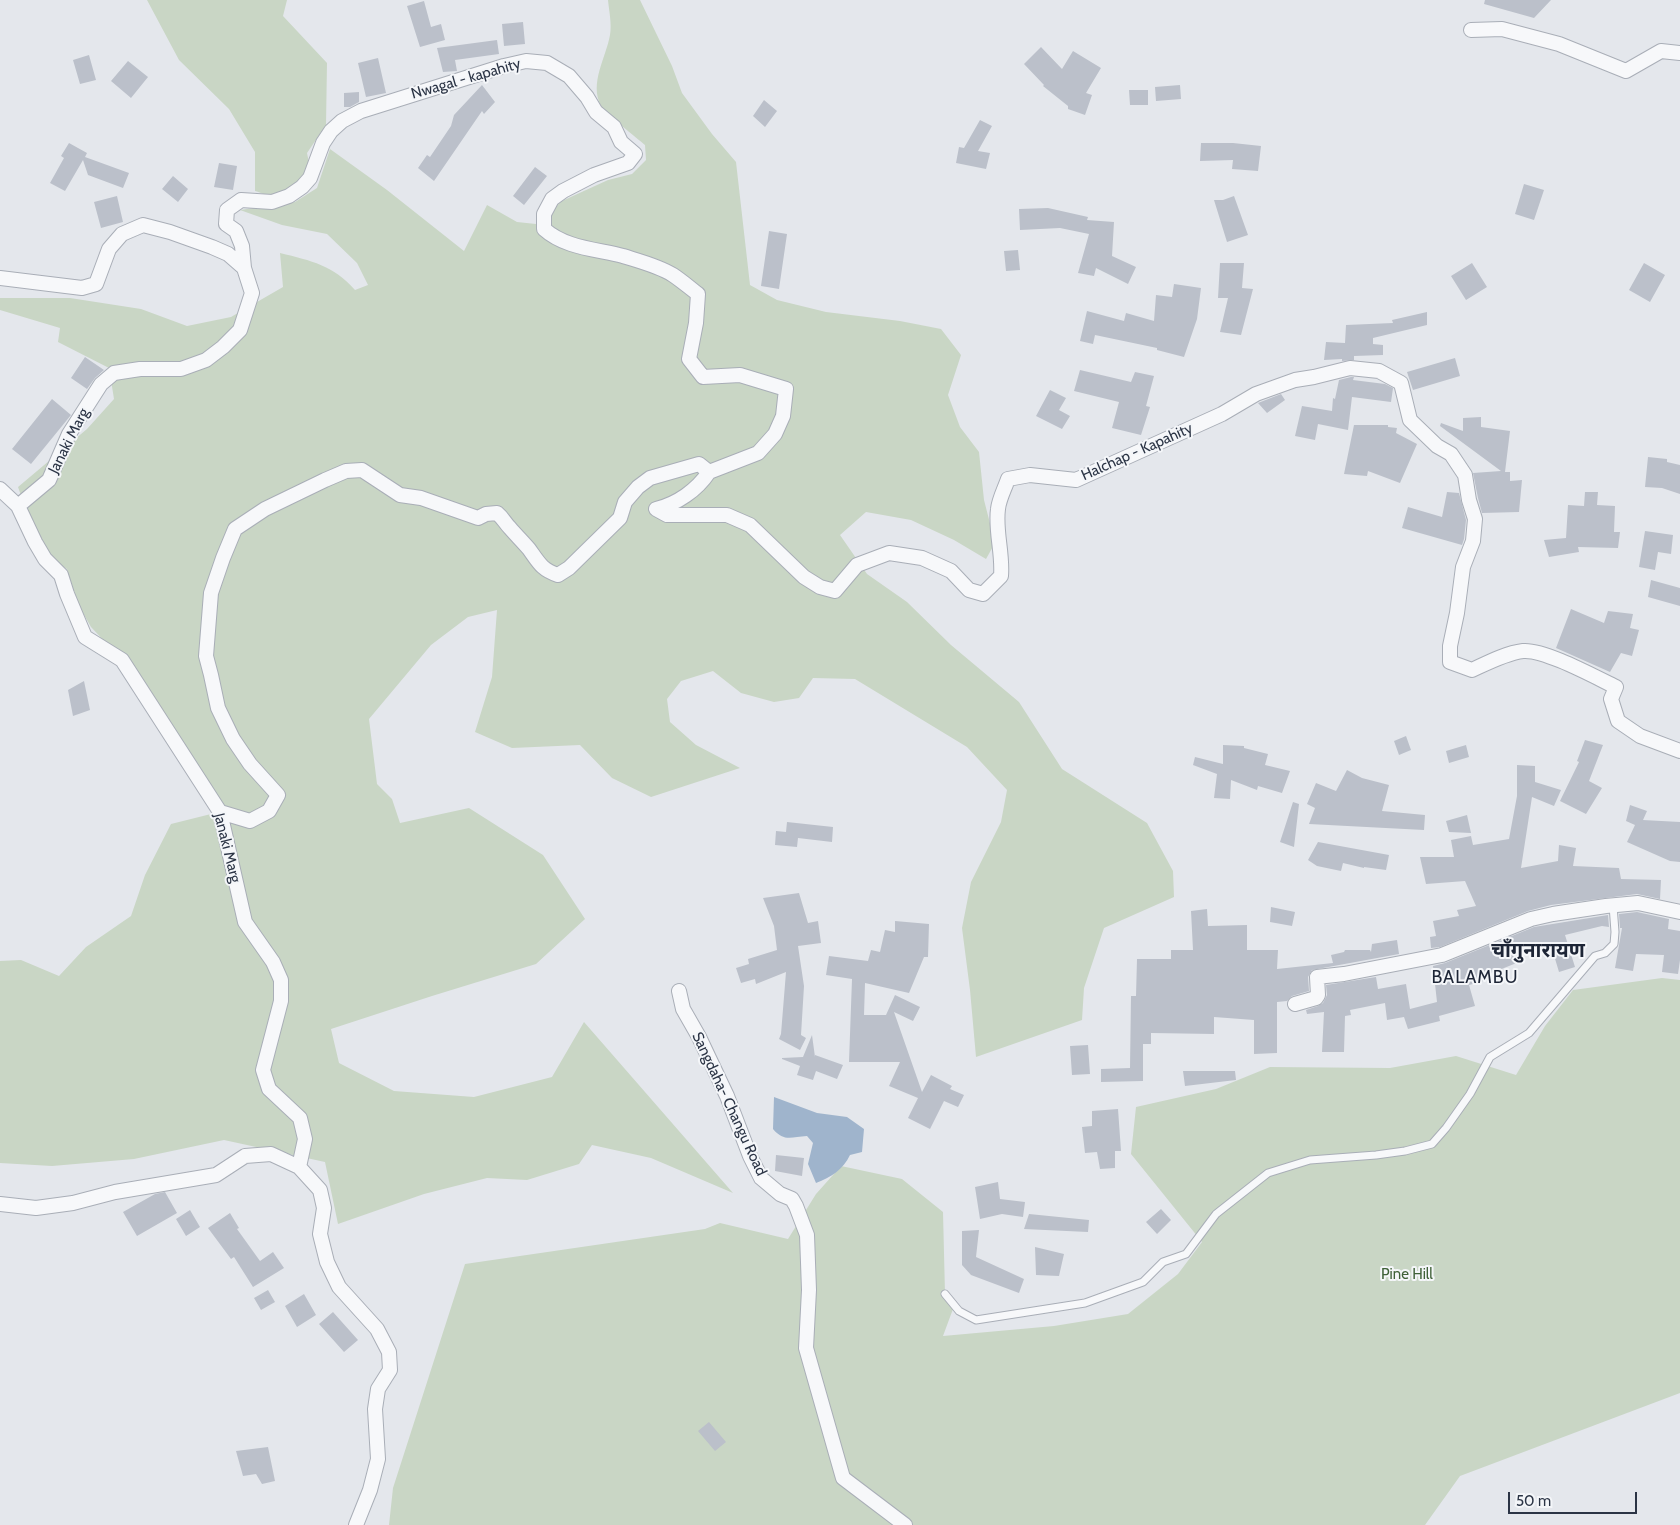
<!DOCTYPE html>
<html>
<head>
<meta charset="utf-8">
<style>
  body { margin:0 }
  #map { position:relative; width:1680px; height:1525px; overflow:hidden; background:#e4e7ec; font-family:Cabin,sans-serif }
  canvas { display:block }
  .scale { position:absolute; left:1508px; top:1492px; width:129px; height:22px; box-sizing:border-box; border:2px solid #2b3445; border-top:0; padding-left:6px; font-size:15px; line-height:18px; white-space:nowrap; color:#2b3445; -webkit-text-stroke:4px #f4f6f9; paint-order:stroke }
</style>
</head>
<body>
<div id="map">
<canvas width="1680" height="1525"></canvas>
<div class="scale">50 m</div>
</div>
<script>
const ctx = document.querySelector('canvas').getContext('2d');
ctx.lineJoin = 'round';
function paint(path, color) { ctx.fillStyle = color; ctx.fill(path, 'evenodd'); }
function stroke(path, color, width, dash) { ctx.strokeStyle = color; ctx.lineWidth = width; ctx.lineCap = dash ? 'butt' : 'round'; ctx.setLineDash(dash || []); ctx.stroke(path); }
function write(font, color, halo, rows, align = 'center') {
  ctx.font = font + ' Cabin,"Noto Sans Devanagari",sans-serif'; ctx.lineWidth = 4; ctx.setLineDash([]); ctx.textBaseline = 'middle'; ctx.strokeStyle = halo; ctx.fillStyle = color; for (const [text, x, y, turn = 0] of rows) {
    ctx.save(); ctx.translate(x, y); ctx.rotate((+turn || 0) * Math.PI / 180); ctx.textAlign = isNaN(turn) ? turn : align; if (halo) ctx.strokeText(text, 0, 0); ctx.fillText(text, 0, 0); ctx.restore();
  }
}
const green = new Path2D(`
  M 147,0 L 287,0 L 283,16 L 327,63 L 326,125 L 307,153 C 308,159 311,167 308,173 C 302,184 284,196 271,196 C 266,196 260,192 255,191 L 255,152 L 229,109 L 179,60 Z
  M 608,0 L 640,0 L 672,66 L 682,93 L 712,134 L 736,162 L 750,285 L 777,300 L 826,312 L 900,321 L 941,329 L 961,355 L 948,395 L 960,427 L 979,452 L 984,500 L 995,543 L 986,559 L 954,540 L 911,520 L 866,512 L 840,535 L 867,574 L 907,602 L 951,645 L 1019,702 L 1062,769 L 1147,823 L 1173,871 L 1174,897 L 1104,928 L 1084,988 L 1082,1020 L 976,1057 L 970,990 L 962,928 L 971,882 L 1001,822 L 1007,790 L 967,747 L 855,679 L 813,678 L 799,698 L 774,702 L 741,693 L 713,671 L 681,681 L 667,699 L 670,722 L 696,745 L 740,768 L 651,797 L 612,778 L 580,745 L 512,748 L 475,732 L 492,677 L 497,610 L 468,617 L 431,645 L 369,719 L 377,784 L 392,799 L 400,823 L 469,808 L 543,855 L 585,919 L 536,964 L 432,996 L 331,1029 L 339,1063 L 394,1091 L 474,1097 L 552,1077 L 584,1022 L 733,1193 L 651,1158 L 592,1145 L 579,1164 L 527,1180 L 487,1178 L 424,1194 L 338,1224 L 325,1162 L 224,1140 L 134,1159 L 52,1166 L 0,1163 L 0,961 L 21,960 L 59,976 L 86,947 L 131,916 L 145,875 L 171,824 L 219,812 L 122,660 L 91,627 L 72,594 L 67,569 L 50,558 L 36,537 L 18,487 L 87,429 L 114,399 L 109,368 L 58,342 L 60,328 L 0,310 L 0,298 L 70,298 L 141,309 L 187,326 L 231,317 L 283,287 L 280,253 C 312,261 333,265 355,290 L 368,285 L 357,263 L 327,234 L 282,225 L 240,210 L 295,202 L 317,188 L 330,149 L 387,190 L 464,251 L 487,205 L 517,222 L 536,224 L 562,201 L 608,180 L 632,174 L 646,160 L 645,145 C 637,138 605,113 601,106 C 589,83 606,58 610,35 C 612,24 609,11 608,0 Z
  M 1662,978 L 1680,980 L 1680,1393 L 1460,1476 L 1425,1525 L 389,1525 L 393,1488 L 465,1264 L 705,1229 L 720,1223 L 788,1239 L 816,1194 L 841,1166 L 902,1179 L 943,1212 L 945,1294 L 953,1309 L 943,1336 L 1054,1326 L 1128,1314 L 1178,1274 L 1202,1242 L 1131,1154 L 1136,1107 L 1216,1089 L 1270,1067 L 1390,1068 L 1456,1056 L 1516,1075 L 1545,1026 L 1573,990 Z`);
const water = new Path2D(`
  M 774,1097 L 817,1113 L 847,1117 L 864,1129 L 862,1152 L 850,1155 C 843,1170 831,1177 816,1183 L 808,1164 L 813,1143 L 807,1136 C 791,1137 784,1142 773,1129 Z`);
const building = new Path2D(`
  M 1485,0 L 1551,0 L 1534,18 L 1484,4 Z
  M 424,1 L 431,27 L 441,24 L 445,40 L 420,47 L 407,6 Z
  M 523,22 L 525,44 L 504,46 L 502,24 Z
  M 497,40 L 499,54 L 455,60 L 457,71 L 443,72 L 437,48 Z
  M 1041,47 L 1062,69 L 1073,51 L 1101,68 L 1086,93 L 1092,95 L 1085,115 L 1068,109 L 1068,106 L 1043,86 L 1044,85 L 1024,64 Z
  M 89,55 L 96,80 L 80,84 L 73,60 Z
  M 378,58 L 386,93 L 366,97 L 358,63 Z
  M 128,61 L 148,77 L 131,98 L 111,81 Z
  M 482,85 L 495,102 L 484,114 L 482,111 L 434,181 L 418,168 L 427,155 L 430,157 L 451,126 L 454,115 Z
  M 1180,85 L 1181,99 L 1156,101 L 1155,87 Z
  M 1129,90 L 1148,90 L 1148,105 L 1130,105 Z
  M 359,92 L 359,102 L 350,107 L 344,107 L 344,93 Z
  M 764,100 L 777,111 L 765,127 L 753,116 Z
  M 980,120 L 992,126 L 978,151 L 990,153 L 986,169 L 956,163 L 959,147 L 964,148 Z
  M 69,143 L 87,153 L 85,157 L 129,173 L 123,188 L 88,175 L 83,160 L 65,191 L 50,183 L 64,158 L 61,156 Z
  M 1201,143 L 1233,143 L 1261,146 L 1258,171 L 1232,169 L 1233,160 L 1200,161 Z
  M 219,163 L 237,166 L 233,190 L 214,187 Z
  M 535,167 L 547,176 L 524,205 L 513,196 Z
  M 173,176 L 188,189 L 178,202 L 162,189 Z
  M 1524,184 L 1544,190 L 1534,220 L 1515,214 Z
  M 117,196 L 123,222 L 101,228 L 94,202 Z
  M 1234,196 L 1248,235 L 1227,242 L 1214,200 L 1223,200 Z
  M 1048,208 L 1088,217 L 1087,220 L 1114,222 L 1112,256 L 1136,267 L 1128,284 L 1096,268 L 1094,276 L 1078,273 L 1089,234 L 1060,228 L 1020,230 L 1019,209 Z
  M 769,231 L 787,234 L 779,289 L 761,286 Z
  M 1018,250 L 1020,270 L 1006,271 L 1004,251 Z
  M 1220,263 L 1244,263 L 1242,288 L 1253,289 L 1241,335 L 1220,332 L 1228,298 L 1218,298 Z
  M 1472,263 L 1487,287 L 1466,300 L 1451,276 Z
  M 1644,263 L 1665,275 L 1650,302 L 1629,290 Z
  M 1174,284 L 1201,288 L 1197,319 L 1184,357 L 1157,350 L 1157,348 L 1095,335 L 1093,344 L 1080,341 L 1087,311 L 1124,321 L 1126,313 L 1154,321 L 1156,295 L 1172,297 Z
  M 1427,312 L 1427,325 L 1373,338 L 1373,344 L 1383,345 L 1383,355 L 1354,356 L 1354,360 L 1342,361 L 1342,359 L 1324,360 L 1326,342 L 1345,343 L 1346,325 L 1393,323 L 1392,320 Z
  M 85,357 L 104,370 L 95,378 L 87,389 L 71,378 Z
  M 1455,358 L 1460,376 L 1413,390 L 1407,372 Z
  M 1080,370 L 1131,382 L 1135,372 L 1154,376 L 1146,406 L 1150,407 L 1141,435 L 1112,428 L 1119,402 L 1074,391 Z
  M 1351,377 L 1354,377 L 1353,380 L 1385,384 L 1393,388 L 1391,402 L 1352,397 L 1348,430 L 1318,424 L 1315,440 L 1295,436 L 1302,406 L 1332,411 L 1333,398 L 1335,399 L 1339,380 Z
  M 1050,390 L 1066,398 L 1059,410 L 1070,416 L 1062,429 L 1036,416 Z
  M 1281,394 L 1285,400 L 1267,413 L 1258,403 Z
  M 52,399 L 71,415 L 31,464 L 12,449 Z
  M 1481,417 L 1481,427 L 1510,431 L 1505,472 L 1510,472 L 1510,481 L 1522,480 L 1519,512 L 1482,513 L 1478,498 L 1473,473 L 1501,471 L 1440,426 L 1441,423 L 1463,431 L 1463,418 Z
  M 1354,425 L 1388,425 L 1388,427 L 1397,428 L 1396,433 L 1417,444 L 1400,483 L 1368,471 L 1367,476 L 1344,474 Z
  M 1648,457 L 1667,459 L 1667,462 L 1680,465 L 1680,494 L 1662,488 L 1645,487 Z
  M 1447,492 L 1459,493 L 1466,520 L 1464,539 L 1462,545 L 1402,528 L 1408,507 L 1442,517 Z
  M 1585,492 L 1598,492 L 1597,505 L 1615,506 L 1614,532 L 1620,532 L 1618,548 L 1578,547 L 1579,552 L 1549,557 L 1544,540 L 1566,538 L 1568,505 L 1584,506 Z
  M 1645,531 L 1673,535 L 1671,554 L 1658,552 L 1655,570 L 1639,567 Z
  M 1651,580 L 1680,588 L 1680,606 L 1648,597 Z
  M 1571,609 L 1604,623 L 1608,611 L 1633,614 L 1630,628 L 1639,630 L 1632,656 L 1621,653 L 1610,672 L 1556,648 Z
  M 84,681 L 90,710 L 73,716 L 68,690 Z
  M 1406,736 L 1411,750 L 1399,755 L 1394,741 Z
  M 1585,740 L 1603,745 L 1589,781 L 1602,788 L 1586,814 L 1560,801 L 1579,762 L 1577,761 Z
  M 1223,745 L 1244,746 L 1244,748 L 1268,754 L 1265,765 L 1290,771 L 1282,793 L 1258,786 L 1257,790 L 1231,780 L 1230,799 L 1214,798 L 1217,774 L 1193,765 L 1195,757 L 1223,764 Z
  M 1466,745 L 1469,757 L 1449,763 L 1446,751 Z
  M 1517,765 L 1535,766 L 1535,782 L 1561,790 L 1554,806 L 1532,797 L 1521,868 L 1558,861 L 1559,845 L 1576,848 L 1573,866 L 1619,868 L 1621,879 L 1661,880 L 1660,899 L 1637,894 L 1551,905 L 1528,911 L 1440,947 L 1431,948 L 1430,937 L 1436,936 L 1433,921 L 1459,916 L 1457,910 L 1476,906 L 1465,881 L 1426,884 L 1420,857 L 1454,857 L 1451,840 L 1471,836 L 1473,845 L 1509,839 L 1517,796 Z
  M 1347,770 L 1362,778 L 1389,785 L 1382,811 L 1425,815 L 1424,830 L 1309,824 L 1315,808 L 1307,804 L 1316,783 L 1336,791 Z
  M 1293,802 L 1299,804 L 1294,847 L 1280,842 Z
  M 1630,805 L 1647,811 L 1643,820 L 1680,822 L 1680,862 L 1670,861 L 1627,842 L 1635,825 L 1626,821 Z
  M 1467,815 L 1471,833 L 1449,832 L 1446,821 Z
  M 787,822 L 833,827 L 832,842 L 798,838 L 797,847 L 775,845 L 776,831 L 786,832 Z
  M 1318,842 L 1389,855 L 1386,870 L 1364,867 L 1364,868 L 1343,863 L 1341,871 L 1317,866 L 1308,860 Z
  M 799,893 L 808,923 L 818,921 L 821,943 L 798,946 L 804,986 L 801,1035 L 806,1038 L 800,1050 L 779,1039 L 781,1034 L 786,972 L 756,984 L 755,979 L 741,983 L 736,968 L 749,964 L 748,959 L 777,950 L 774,926 L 763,898 Z
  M 1271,907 L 1295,912 L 1292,926 L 1270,922 Z
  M 1207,909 L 1208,926 L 1247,925 L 1247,950 L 1278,950 L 1277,969 L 1333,963 L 1331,955 L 1344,952 L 1345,950 L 1370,950 L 1371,952 L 1372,944 L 1397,940 L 1399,954 L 1312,970 L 1308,977 L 1309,991 L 1292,996 L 1287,1001 L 1277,1002 L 1277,1053 L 1254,1054 L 1254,1020 L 1214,1017 L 1214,1034 L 1151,1033 L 1151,1044 L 1143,1044 L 1143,1081 L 1101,1082 L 1101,1069 L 1130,1068 L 1131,996 L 1136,996 L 1137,959 L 1171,959 L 1171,950 L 1193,950 L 1191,911 Z
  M 1637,912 L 1669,919 L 1668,929 L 1680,931 L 1680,960 L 1678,974 L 1662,972 L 1664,955 L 1636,954 L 1633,971 L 1615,968 L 1622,928 L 1620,928 L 1619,914 Z
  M 1608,915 L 1609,927 L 1602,926 L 1565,935 L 1575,967 L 1559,972 L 1550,942 L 1516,953 L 1519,962 L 1489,974 L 1491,979 L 1469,985 L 1475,1006 L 1439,1016 L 1440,1021 L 1408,1029 L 1404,1017 L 1387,1020 L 1385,1003 L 1350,1010 L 1351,1015 L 1345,1016 L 1344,1052 L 1322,1052 L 1324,1012 L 1307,1014 L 1306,1010 L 1318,1006 L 1323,1003 L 1327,995 L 1326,985 L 1376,977 L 1378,989 L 1406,984 L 1410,1009 L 1437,1002 L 1433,966 L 1445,963 L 1534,927 Z
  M 895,921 L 929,924 L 928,957 L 924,957 L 909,993 L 865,983 L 864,1015 L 886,1015 L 895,995 L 920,1007 L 913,1021 L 894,1012 L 922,1092 L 931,1075 L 952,1086 L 950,1089 L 964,1095 L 958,1107 L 944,1101 L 930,1129 L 908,1118 L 918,1098 L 889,1086 L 900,1062 L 849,1062 L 852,979 L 826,975 L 829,956 L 868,961 L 871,950 L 880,952 L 885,930 L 895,932 Z
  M 812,1035 L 815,1057 L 815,1055 L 843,1065 L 837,1079 L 816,1071 L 813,1080 L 797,1075 L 800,1066 L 782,1059 L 782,1058 L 803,1057 Z
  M 1088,1045 L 1090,1074 L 1072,1075 L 1070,1046 Z
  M 1183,1071 L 1235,1071 L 1236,1080 L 1185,1086 Z
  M 1118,1109 L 1121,1151 L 1115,1151 L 1115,1168 L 1100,1169 L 1097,1152 L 1085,1153 L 1082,1127 L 1092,1126 L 1092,1111 Z
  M 776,1155 L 804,1158 L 802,1176 L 775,1171 Z
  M 998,1182 L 1000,1199 L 1025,1202 L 1023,1217 L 1002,1214 L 980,1219 L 975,1187 Z
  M 165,1192 L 177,1213 L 137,1236 L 123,1212 L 155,1194 Z
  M 1161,1209 L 1171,1220 L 1157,1234 L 1146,1222 Z
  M 190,1210 L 200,1227 L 186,1236 L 176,1219 Z
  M 230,1213 L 239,1228 L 237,1229 L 260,1261 L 273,1252 L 284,1268 L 253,1287 L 234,1257 L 231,1259 L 208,1228 Z
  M 1029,1214 L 1089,1220 L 1088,1232 L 1024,1229 Z
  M 979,1230 L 976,1257 L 1024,1279 L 1019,1293 L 971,1275 L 962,1265 L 962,1231 Z
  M 1035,1247 L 1064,1254 L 1059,1276 L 1036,1275 Z
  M 268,1290 L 275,1302 L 261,1310 L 254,1298 Z
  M 304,1294 L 316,1315 L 297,1327 L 285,1306 Z
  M 333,1312 L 358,1340 L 344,1352 L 319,1324 Z
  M 709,1422 L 726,1442 L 715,1451 L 698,1431 Z
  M 268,1447 L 275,1481 L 262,1484 L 256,1474 L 243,1476 L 236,1451 Z`);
const service = new Path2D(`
  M 945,1294 L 959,1311 L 976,1320 L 1085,1303 L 1143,1282 L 1163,1262 L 1186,1254 L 1216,1214 L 1268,1173 L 1310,1160 L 1376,1155 L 1405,1151 L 1432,1144 L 1446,1128 L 1470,1094 L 1490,1057 L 1529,1033 L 1595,956 L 1605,953 L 1614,944 L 1615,932 L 1613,905`);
const minor = new Path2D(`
  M 1471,30 L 1502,29 L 1559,44 L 1626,71 L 1661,51 L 1680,53
  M 244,268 L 242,246 L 236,231 L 226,224 L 227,210 L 241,200 L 272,202 L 289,196 L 302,187 L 310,178 L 323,143 L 331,131 L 342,121 L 361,111 L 504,66 L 526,61 L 547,63 L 569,76 L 587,97 L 596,112 L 614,127 L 621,142 L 635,154 L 628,163 L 594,175 L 563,191 L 552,199 L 544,214 L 544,229 C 565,248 596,249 623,256 C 639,261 659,266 673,275 C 682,281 690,288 698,294 L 696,323 L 689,359 L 703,377 L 740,375 L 786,389 L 783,416 L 775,434 L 758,453 L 709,472
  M 0,278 L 82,288 L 96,284 L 109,249 L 122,234 L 143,225 L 170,232 L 212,247 L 228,254 L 244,268 L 252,293 L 240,330 L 223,347 L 206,360 L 181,369 L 140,369 L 114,373 L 101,384 L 69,434 L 49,480 L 18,506 L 35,542 L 45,559 L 61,575 L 67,594 L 85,637 L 122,660 L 220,812 L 245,922 L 273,962 L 281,980 L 281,1001 L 263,1070 L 269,1089 L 300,1118 L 305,1139 L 299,1167
  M 0,489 L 18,506
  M 220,812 L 250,821 L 269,811 L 278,795 L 250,764 L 233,739 L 218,708 L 211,675 L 206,656 L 211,593 L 223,558 L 235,529 L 265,509 L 325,480 L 346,471 L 362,470 L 400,495 L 421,498 L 478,518 L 486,514 L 497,513 C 503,518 505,523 510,528 C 516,535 523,542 529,549 C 539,563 542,570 558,575 L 569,568 L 620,518 L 625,502 L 638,487 L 650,478 L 699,464 L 709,472 C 697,490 677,504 656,509 L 667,515 L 727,515 L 750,525 L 804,577 L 820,587 L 835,591 L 857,565 L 889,553 L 922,558 L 951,571 L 969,590 L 983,594 L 1001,576 C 1003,553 995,531 998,509 C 999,499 1005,488 1008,479 L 1030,475 L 1076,480 L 1222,414 L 1256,394 L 1295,380 L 1314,377 L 1350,368 L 1379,371 L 1401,383 L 1410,420 L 1437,446 L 1451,454 L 1465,475 L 1469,500 L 1475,519 L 1473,541 L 1463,567 L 1457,613 L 1450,646 L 1450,662 L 1472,670 C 1487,663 1506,653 1523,651 C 1544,649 1595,677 1616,687 L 1611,699 L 1618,721 L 1640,736 L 1680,751
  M 679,991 L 683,1009 L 699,1037 L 727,1096 L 750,1156 L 761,1178 L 780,1194 L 792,1199 L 796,1206 L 807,1235 L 809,1290 L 806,1348 L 843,1478 L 905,1525
  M 1295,1004 L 1316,998 L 1318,995 L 1317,977 L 1344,974 L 1442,955 L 1531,919 L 1553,914 L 1606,906 L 1638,903 L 1680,912
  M 0,1204 L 36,1208 L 73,1203 L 115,1192 L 216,1175 L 245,1156 L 271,1154 L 299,1167 L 320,1190 L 324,1208 L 320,1234 L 327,1262 L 339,1287 L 377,1329 L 389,1352 L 390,1370 L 378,1389 L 375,1409 L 378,1459 L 370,1490 L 356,1525`);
const streetNames = [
  ["Nwagal - kapahity",466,79,-16],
  ["Janaki Marg",69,441,-63],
  ["Halchap - Kapahity",1137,452,-24],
  ["Janaki Marg",227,848,76],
  ["Sangdaha- Changu Road",729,1104,65]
];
const parkNames = [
  ["Pine Hill",1407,1275]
];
const quarterNames = [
  ["BALAMBU",1475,978]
];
const districtNames = [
  ["चाँगुनारायण",1538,951]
];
paint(green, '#c9d6c5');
paint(water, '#9fb4cc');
paint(building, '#bbc0ca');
stroke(service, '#a9aeb7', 9);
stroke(minor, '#a9aeb7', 16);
stroke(service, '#f7f8fa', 7);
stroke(minor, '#f7f8fa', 14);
write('15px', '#2b3445', '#f4f6f9', streetNames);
write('15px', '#3f6138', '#f4f6f9', parkNames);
ctx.letterSpacing = '1px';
write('18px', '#1d2536', '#f4f6f9', quarterNames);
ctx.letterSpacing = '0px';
write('bold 20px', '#1d2536', '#f4f6f9', districtNames);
</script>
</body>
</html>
